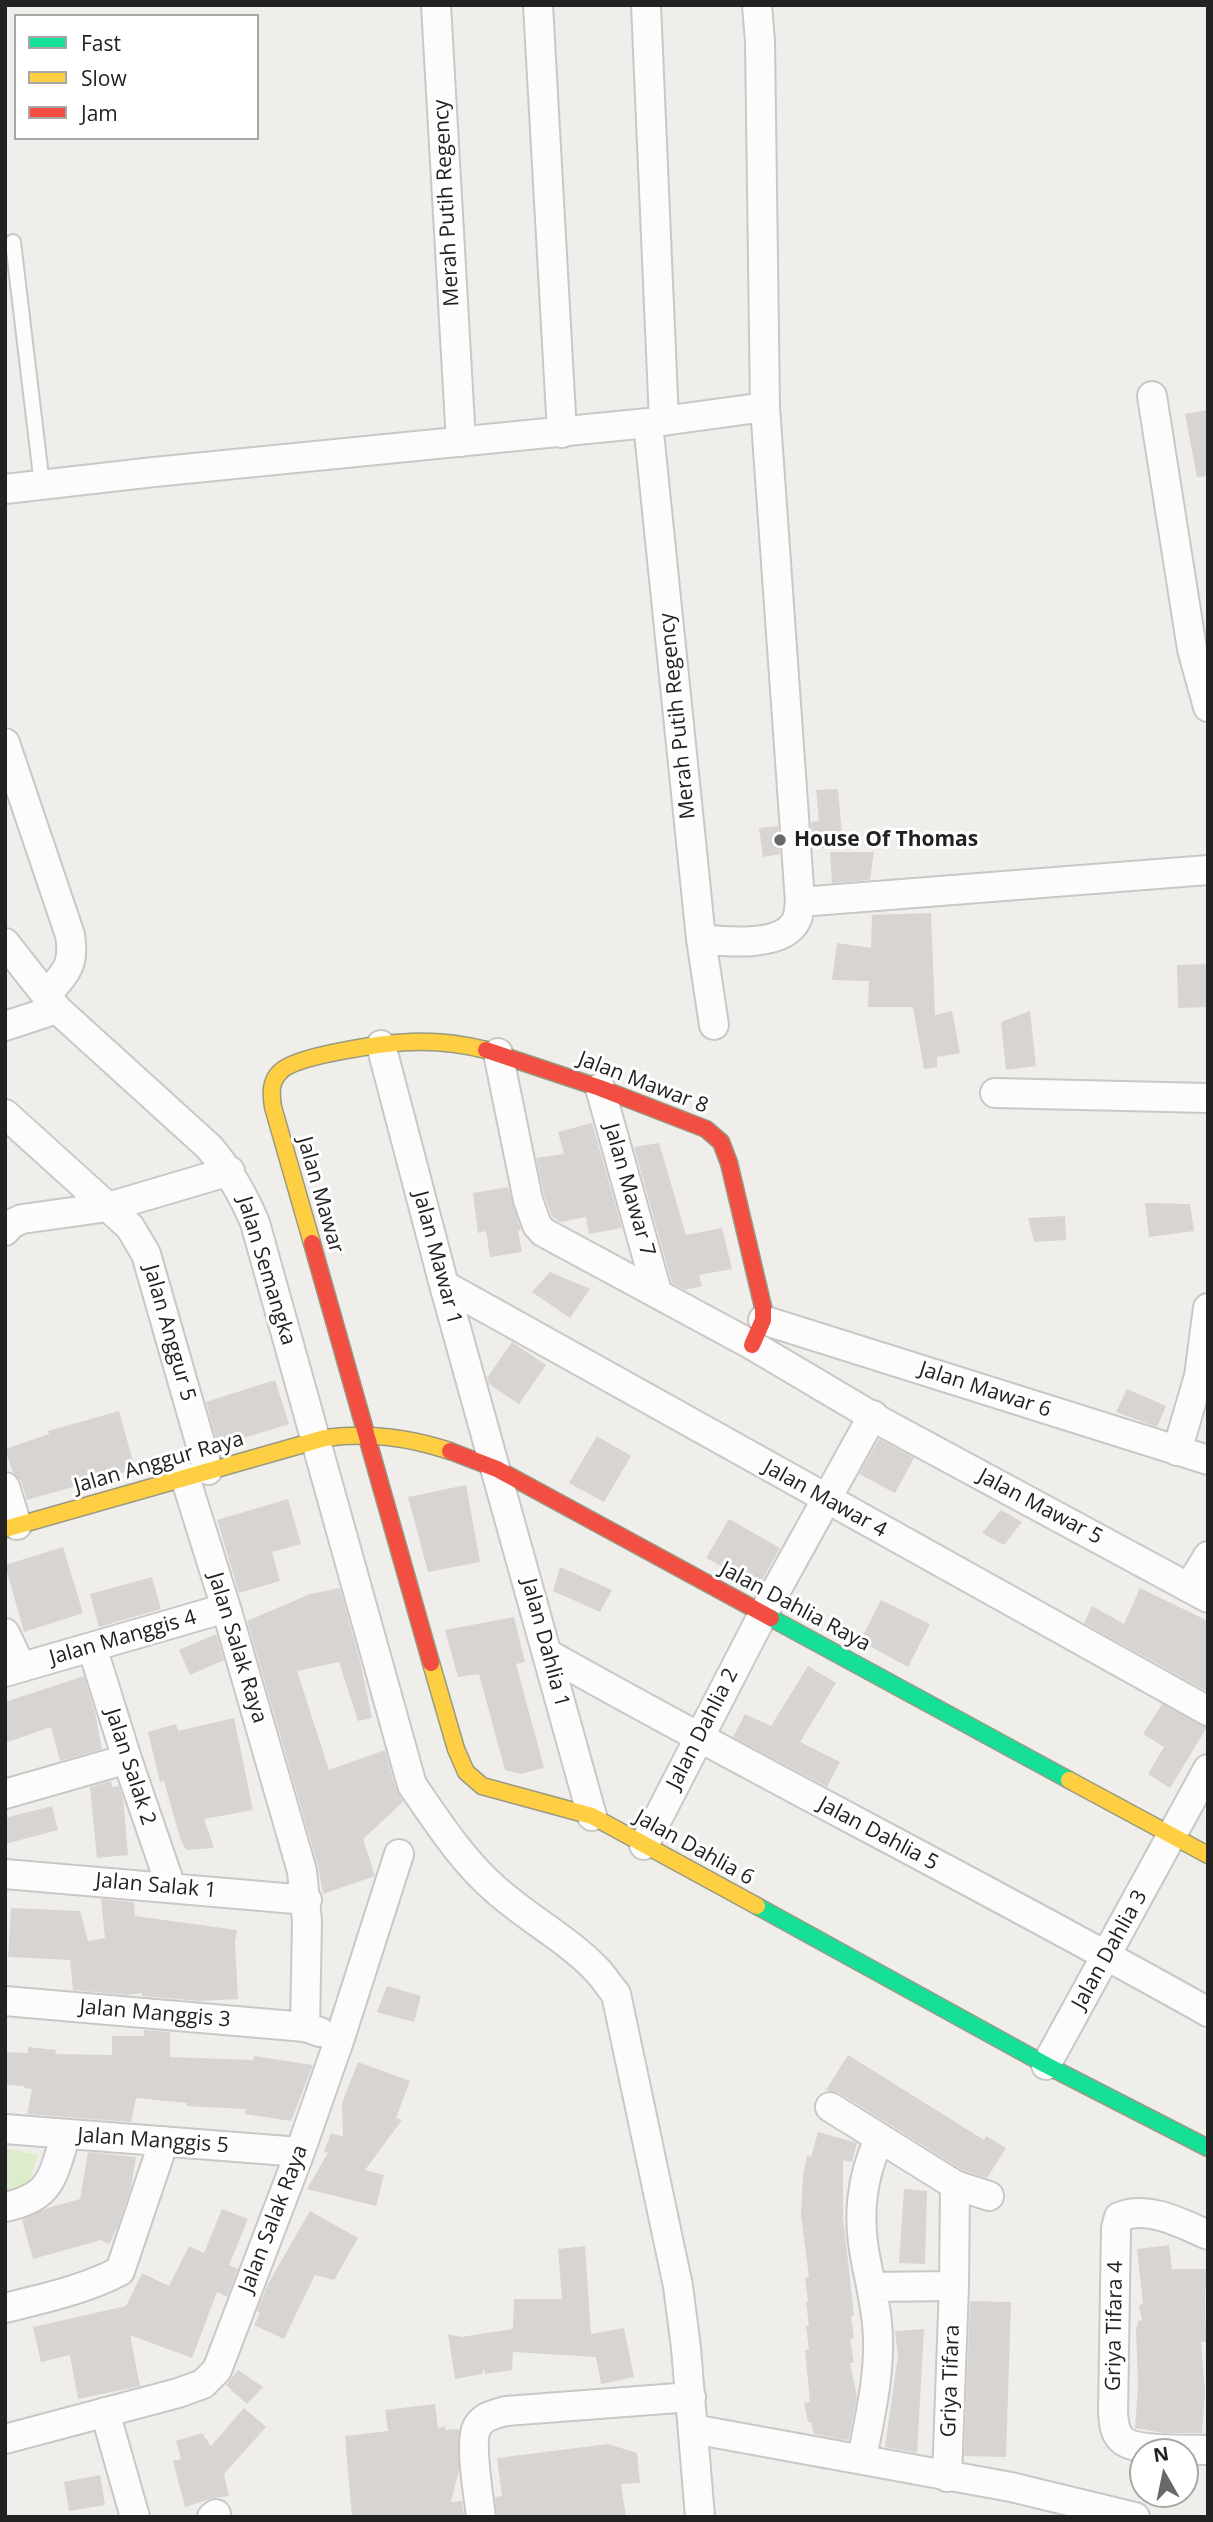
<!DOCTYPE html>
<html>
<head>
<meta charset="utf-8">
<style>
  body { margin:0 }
  #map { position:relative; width:1213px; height:2522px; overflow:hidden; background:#f0eeeb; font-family:"Open Sans",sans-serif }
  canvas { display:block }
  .frame { position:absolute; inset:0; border:7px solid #222; pointer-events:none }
  .legend { position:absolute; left:14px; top:14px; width:245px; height:126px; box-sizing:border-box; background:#fff; border:2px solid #a7a7a7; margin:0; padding:9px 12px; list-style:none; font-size:21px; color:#222 }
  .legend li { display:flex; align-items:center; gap:14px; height:35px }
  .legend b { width:35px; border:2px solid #a7a7a7 }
  .north { position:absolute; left:1129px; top:2438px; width:70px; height:70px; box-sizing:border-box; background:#fff; border:2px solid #a7a7a7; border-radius:50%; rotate:351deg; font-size:19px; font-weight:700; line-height:28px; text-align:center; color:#222 }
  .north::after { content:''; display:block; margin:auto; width:24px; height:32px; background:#6a6968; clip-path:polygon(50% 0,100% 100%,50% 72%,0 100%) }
</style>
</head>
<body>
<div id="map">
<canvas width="1213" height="2522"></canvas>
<div class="frame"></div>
<ul class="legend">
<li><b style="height:9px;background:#16e098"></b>Fast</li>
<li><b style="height:9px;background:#ffcf43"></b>Slow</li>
<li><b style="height:9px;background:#f24e42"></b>Jam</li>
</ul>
<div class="north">N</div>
</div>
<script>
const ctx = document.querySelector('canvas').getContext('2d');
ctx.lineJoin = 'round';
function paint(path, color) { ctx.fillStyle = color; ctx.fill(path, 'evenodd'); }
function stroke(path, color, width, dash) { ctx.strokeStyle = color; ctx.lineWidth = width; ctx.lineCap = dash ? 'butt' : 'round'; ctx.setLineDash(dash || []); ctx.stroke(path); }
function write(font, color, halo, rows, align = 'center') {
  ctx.font = font + ' "Open Sans",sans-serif'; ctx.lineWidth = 6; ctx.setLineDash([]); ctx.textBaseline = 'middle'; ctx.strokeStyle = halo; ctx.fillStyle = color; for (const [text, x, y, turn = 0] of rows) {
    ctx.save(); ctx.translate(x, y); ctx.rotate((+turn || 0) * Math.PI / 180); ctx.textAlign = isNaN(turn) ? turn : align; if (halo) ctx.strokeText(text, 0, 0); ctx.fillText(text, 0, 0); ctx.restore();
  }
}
const grass = new Path2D(`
  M 5,2148 L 38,2155 L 27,2189 L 5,2197 Z`);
const building = new Path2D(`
  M 1208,410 L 1208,476 L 1197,477 L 1185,414 Z
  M 838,789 L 843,845 L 813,849 L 811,822 L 819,821 L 816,790 Z
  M 778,826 L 780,854 L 763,857 L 759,828 Z
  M 830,852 L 874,852 L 870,880 L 832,883 Z
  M 931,913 L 935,1015 L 952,1011 L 960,1053 L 937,1057 L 937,1067 L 924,1069 L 913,1007 L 868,1007 L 869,981 L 832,980 L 837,943 L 871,948 L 872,915 Z
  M 1208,964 L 1208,1007 L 1178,1008 L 1177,965 Z
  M 1030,1011 L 1036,1066 L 1006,1070 L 1001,1022 Z
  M 592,1123 L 622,1228 L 589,1234 L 586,1217 L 560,1222 L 552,1216 L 544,1195 L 536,1158 L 564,1154 L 558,1132 Z
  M 659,1143 L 686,1235 L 722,1228 L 732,1269 L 699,1275 L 702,1286 L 685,1290 L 672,1283 L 634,1147 Z
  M 508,1187 L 521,1230 L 518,1231 L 522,1252 L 490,1257 L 486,1231 L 478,1233 L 473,1193 Z
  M 1145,1203 L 1190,1204 L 1194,1231 L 1149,1237 Z
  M 1065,1216 L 1066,1240 L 1034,1242 L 1028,1218 Z
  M 550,1272 L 590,1289 L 570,1318 L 532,1292 Z
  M 512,1342 L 546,1365 L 519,1404 L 489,1384 L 487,1378 Z
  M 275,1380 L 289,1424 L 218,1446 L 206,1402 Z
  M 1127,1389 L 1166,1406 L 1157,1427 L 1116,1412 Z
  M 119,1411 L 135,1469 L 27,1500 L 21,1481 L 13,1473 L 5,1449 L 49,1434 L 48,1431 Z
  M 597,1436 L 631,1456 L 604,1502 L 569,1483 Z
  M 879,1439 L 914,1458 L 895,1493 L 859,1474 Z
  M 466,1485 L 480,1562 L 428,1572 L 408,1497 Z
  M 288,1499 L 301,1544 L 272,1552 L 280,1581 L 239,1593 L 217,1520 Z
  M 1001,1510 L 1022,1522 L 1004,1545 L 982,1533 Z
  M 729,1519 L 780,1548 L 759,1586 L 706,1558 Z
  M 63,1547 L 83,1613 L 24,1632 L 5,1565 Z
  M 560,1567 L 612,1590 L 600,1612 L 553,1591 Z
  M 152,1577 L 161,1609 L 99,1627 L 90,1594 Z
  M 340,1588 L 360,1661 L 372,1718 L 358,1721 L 339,1662 L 297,1671 L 329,1770 L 385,1750 L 396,1789 L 403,1802 L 363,1839 L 375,1876 L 323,1894 L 318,1866 L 247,1621 L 310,1594 Z
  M 1140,1588 L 1208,1621 L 1208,1692 L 1084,1623 L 1092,1606 L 1124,1624 Z
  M 881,1600 L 930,1624 L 908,1667 L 860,1641 Z
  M 514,1617 L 525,1662 L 516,1664 L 544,1768 L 521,1774 L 505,1770 L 479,1674 L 458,1677 L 445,1630 Z
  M 216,1634 L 224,1660 L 190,1675 L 179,1650 Z
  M 808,1666 L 836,1683 L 800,1742 L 840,1762 L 827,1787 L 733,1737 L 745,1714 L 771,1726 Z
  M 84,1676 L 95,1712 L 102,1749 L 60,1761 L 51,1727 L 5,1743 L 5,1702 Z
  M 1162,1704 L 1207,1727 L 1170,1788 L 1148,1774 L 1164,1747 L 1143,1734 Z
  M 234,1718 L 253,1810 L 204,1819 L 214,1848 L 186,1850 L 180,1838 L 164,1781 L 160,1782 L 148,1732 L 176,1724 L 178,1731 Z
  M 111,1781 L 112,1787 L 119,1786 L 123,1798 L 128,1855 L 97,1858 L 90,1787 Z
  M 52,1806 L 58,1830 L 5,1844 L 5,1818 Z
  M 101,1899 L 134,1902 L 135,1916 L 237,1930 L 235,1942 L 238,1999 L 200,2001 L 142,1996 L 142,1993 L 126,1995 L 73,1990 L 70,1960 L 8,1957 L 11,1908 L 80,1911 L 88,1941 L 105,1938 Z
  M 387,1986 L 421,1996 L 414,2022 L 377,2012 Z
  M 144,2030 L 170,2032 L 170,2057 L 253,2060 L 254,2056 L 313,2065 L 291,2121 L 245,2114 L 246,2109 L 186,2106 L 187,2103 L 136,2098 L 131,2122 L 27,2114 L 32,2089 L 24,2088 L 25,2086 L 5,2085 L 5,2052 L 28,2053 L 28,2047 L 56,2050 L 55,2054 L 112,2055 L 112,2036 L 144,2036 Z
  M 848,2055 L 984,2140 L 986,2136 L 1006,2148 L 987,2178 L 962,2170 L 839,2093 L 826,2090 Z
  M 358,2062 L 410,2081 L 396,2118 L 402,2120 L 365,2170 L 384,2175 L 376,2206 L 307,2189 L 328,2153 L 324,2152 L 331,2133 L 343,2137 L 342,2103 Z
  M 818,2132 L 857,2143 L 852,2162 L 843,2160 L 843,2217 L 854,2315 L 851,2316 L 854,2338 L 850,2339 L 854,2363 L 850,2363 L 857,2397 L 849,2439 L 844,2440 L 814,2434 L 811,2422 L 808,2422 L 804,2403 L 810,2402 L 805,2350 L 809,2350 L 806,2326 L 809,2325 L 806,2302 L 808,2302 L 805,2278 L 809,2277 L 801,2215 L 803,2176 L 807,2156 L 811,2157 Z
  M 88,2152 L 136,2157 L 131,2187 L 118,2226 L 109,2244 L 101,2240 L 33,2259 L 22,2220 L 44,2209 L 80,2199 Z
  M 904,2189 L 927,2191 L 925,2264 L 899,2263 Z
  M 222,2209 L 248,2219 L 229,2265 L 238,2269 L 227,2297 L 217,2292 L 192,2358 L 130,2335 L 140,2386 L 78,2399 L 70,2355 L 41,2362 L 33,2327 L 126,2306 L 142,2273 L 169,2286 L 189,2246 L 204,2253 Z
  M 310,2211 L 358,2238 L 334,2280 L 315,2275 L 284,2339 L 254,2325 L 260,2313 L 257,2311 L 268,2284 Z
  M 1169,2245 L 1172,2269 L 1208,2269 L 1205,2295 L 1206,2342 L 1201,2342 L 1205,2391 L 1202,2433 L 1163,2433 L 1135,2428 L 1138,2387 L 1136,2329 L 1138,2321 L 1142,2320 L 1139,2305 L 1143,2304 L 1137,2249 Z
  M 585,2246 L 591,2334 L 624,2328 L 634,2377 L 601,2384 L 596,2357 L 513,2352 L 512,2370 L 485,2374 L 484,2368 L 482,2374 L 455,2379 L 448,2334 L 461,2337 L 513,2329 L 514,2299 L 562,2299 L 558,2249 Z
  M 970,2301 L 1011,2302 L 1006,2457 L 964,2456 Z
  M 924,2329 L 917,2453 L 885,2447 L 898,2356 L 895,2331 Z
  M 238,2370 L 263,2387 L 247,2404 L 226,2385 Z
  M 435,2404 L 438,2428 L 445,2426 L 445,2430 L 459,2429 L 459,2470 L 451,2502 L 462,2501 L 464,2517 L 352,2517 L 345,2436 L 388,2431 L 385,2410 Z
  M 244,2408 L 266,2427 L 224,2474 L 229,2496 L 213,2498 L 185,2507 L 173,2461 L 181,2459 L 176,2441 L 202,2433 L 211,2446 Z
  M 608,2444 L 637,2453 L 640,2483 L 621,2484 L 626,2517 L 497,2517 L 495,2497 L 502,2496 L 497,2458 Z
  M 100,2475 L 105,2505 L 69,2511 L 64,2482 Z`);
const lane = new Path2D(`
  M 13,242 L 42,485`);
const street = new Path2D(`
  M 436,5 L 461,442
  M 538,5 L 562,433
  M 646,5 L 664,421
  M 1152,396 L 1192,649 L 1208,707
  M 5,489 L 154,472 L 648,423
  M 5,743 L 70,935 C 75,966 66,972 46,995
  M 800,902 L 1208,870
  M 701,939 C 726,942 785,948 797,919 C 799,914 799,907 800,902 L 765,407 L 760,42 L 757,5
  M 5,943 L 57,1009 L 209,1147 C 230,1171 243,1194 255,1223 L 412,1785 C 437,1821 461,1859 495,1889 C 527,1918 566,1938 596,1969 C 603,1976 609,1986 616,1994 L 678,2286 L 686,2348 L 700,2517
  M 714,1025 L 701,939 L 648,423 L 765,407
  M 5,1026 L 57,1009
  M 381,1045 L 444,1285 L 592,1816
  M 498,1053 L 528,1200 L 537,1225 L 543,1232 L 752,1345 L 882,1422 L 1208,1598
  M 600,1088 L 657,1292
  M 995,1093 L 1208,1098
  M 5,1114 L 130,1227 L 146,1254 L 208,1470
  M 5,1231 L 11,1224 L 22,1219 L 108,1207 L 230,1171
  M 444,1285 L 1208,1711
  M 763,1320 L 1208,1460
  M 1177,1451 L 1199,1376 L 1208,1308
  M 185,1477 L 226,1608 L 302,1871 L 307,1921 L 305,2027
  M 5,1487 L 17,1525
  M 1189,1588 L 1208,1556
  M 5,1633 L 21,1667
  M 92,1647 L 127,1759 L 171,1887
  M 548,1654 C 766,1777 990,1889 1208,2012
  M 5,1672 L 226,1608
  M 5,1794 L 127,1759
  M 644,1845 L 763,1614 L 873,1415
  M 5,1874 L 307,1900
  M 5,2001 L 305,2027 L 320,2032
  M 1046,2065 L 1208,1769
  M 830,2107 L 955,2185 L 989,2196
  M 5,2129 L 300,2152
  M 5,2207 C 53,2197 52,2176 66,2135
  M 1208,2235 C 1181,2223 1148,2205 1119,2217 L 1116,2228 L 1113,2413 C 1114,2422 1114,2432 1121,2439 C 1135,2453 1188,2449 1208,2450
  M 871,2287 L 954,2286
  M 5,2308 C 44,2298 84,2290 120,2271 L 164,2141
  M 105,2412 L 135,2517
  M 693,2429 L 1011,2487 L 1135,2517
  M 5,2439 L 178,2393 L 203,2384 L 217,2370 L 300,2152 L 340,2038 L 399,1854
  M 862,2459 C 869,2420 879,2380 878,2341 C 878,2314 871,2287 866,2261 C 857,2217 861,2179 879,2139
  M 947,2477 L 954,2286 L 955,2185
  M 212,2517 L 216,2514
  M 481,2517 C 479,2498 469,2442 477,2427 C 483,2416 495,2414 506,2411 L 691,2397`);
const fast = new Path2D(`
  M 771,1618 L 1069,1780
  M 757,1906 L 1046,2065 L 1208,2148`);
const slow = new Path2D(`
  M 312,1243 L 273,1107 C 271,1094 270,1082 280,1072 C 295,1055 386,1043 411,1042 C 435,1041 462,1044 486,1050
  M 5,1529 L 325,1438 C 369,1432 408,1437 450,1451
  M 431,1663 L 456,1749 L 466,1772 L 482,1786 L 592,1816 L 757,1906
  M 1069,1780 L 1208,1855`);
const jam = new Path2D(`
  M 486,1050 L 600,1088 L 706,1129 L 721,1142 L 729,1163 L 763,1307 L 763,1320 L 752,1345
  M 312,1243 L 431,1663
  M 450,1451 L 497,1469 L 771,1618`);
const markers = [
  [780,840,7,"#6a6968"]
];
const streetNames = [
  ["Merah Putih Regency",447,203,-93],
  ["Merah Putih Regency",678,716,-96],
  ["Jalan Mawar 8",643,1083,21],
  ["Jalan Mawar 7",629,1190,74],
  ["Jalan Mawar",320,1195,74],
  ["Jalan Mawar 1",437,1258,75],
  ["Jalan Semangka",266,1271,73],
  ["Jalan Anggur 5",169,1333,74],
  ["Jalan Mawar 6",985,1390,18],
  ["Jalan Anggur Raya",159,1463,-16],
  ["Jalan Mawar 4",825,1499,29],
  ["Jalan Mawar 5",1040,1507,28],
  ["Jalan Dahlia Raya",795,1607,28],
  ["Jalan Manggis 4",123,1638,-16],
  ["Jalan Dahlia 1",545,1643,75],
  ["Jalan Salak Raya",237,1648,73],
  ["Jalan Dahlia 2",703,1729,-63],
  ["Jalan Salak 2",130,1767,72],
  ["Jalan Dahlia 5",878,1834,28],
  ["Jalan Dahlia 6",694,1848,29],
  ["Jalan Salak 1",156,1886,5],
  ["Jalan Dahlia 3",1110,1950,-61],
  ["Jalan Manggis 3",155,2014,5],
  ["Jalan Manggis 5",153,2141,4],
  ["Jalan Salak Raya",274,2219,-69],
  ["Griya Tifara 4",1115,2326,-89],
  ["Griya Tifara",951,2381,-88]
];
const poiNames = [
  ["House Of Thomas",794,840]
];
paint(grass, '#ddeccb');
paint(building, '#d7d4d2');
stroke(lane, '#c9c8c7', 18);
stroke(street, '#c9c8c7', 32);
stroke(fast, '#999a82', 19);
stroke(slow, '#999a82', 19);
stroke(jam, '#999a82', 19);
stroke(lane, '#fdfcfc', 14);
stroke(street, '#fdfcfc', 28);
stroke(fast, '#16e098', 16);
stroke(slow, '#ffcf43', 16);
stroke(jam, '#f24e42', 16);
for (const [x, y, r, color] of markers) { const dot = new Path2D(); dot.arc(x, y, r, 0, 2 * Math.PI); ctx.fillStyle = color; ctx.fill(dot); stroke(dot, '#fff', 2.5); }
write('21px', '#222', '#fff', streetNames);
write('bold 21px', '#222', '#fff', poiNames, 'left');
</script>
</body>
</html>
